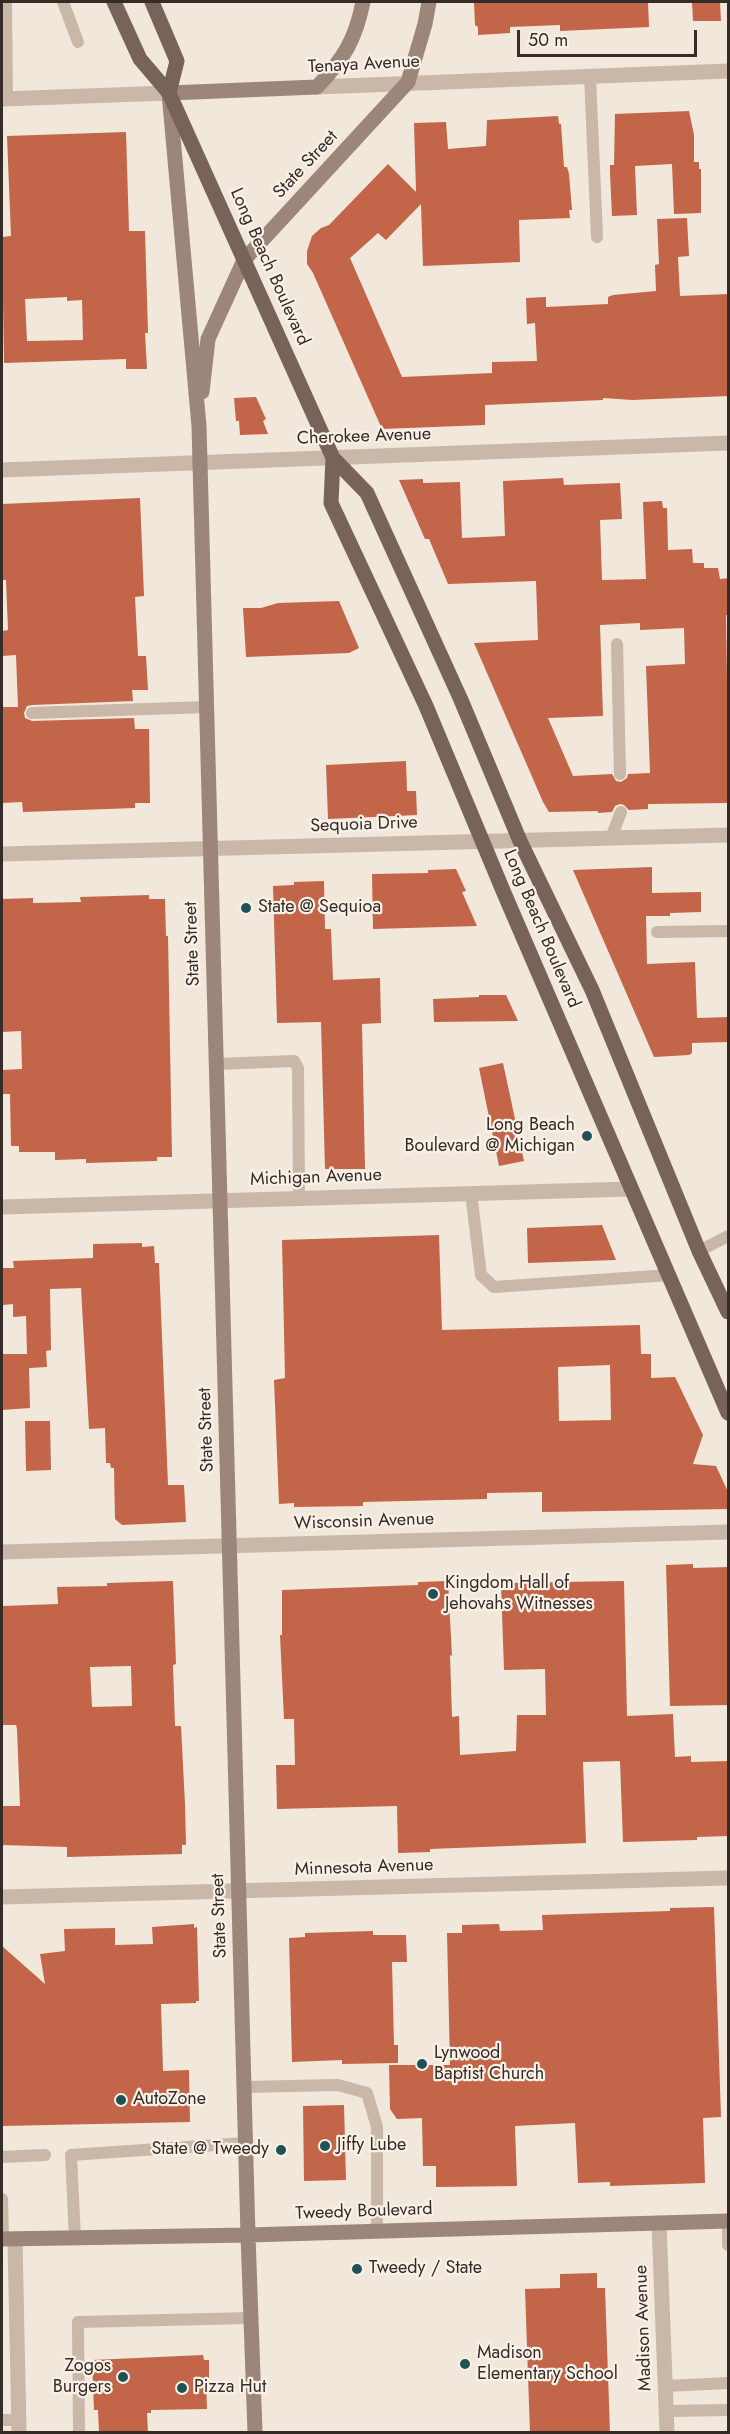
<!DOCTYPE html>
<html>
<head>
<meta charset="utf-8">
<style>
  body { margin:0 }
  #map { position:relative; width:730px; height:2434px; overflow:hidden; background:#f1e7db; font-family:Jost,sans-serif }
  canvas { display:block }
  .frame { position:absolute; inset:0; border:3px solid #352c28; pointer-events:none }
  .scale { position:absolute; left:517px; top:30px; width:180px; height:27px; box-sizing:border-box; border:3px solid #352c28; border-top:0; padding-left:8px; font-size:18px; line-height:21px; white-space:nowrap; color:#352c28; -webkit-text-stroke:4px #f9f1e7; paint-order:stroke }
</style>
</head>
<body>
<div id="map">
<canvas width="730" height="2434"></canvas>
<div class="frame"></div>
<div class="scale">50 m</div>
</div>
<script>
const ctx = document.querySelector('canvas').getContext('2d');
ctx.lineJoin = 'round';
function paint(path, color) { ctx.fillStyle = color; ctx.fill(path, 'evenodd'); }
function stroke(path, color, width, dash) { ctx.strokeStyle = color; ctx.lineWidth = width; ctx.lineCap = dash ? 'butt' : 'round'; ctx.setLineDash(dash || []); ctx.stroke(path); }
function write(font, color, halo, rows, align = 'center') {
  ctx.font = font + ' Jost,sans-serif'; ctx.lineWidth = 4.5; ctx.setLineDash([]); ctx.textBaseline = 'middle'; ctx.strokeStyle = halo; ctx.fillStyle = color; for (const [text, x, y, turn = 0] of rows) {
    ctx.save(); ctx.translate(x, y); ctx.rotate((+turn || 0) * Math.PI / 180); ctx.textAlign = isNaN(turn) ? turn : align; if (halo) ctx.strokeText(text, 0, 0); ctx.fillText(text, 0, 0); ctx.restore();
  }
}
const building = new Path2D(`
  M 476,2 L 648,2 L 649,27 L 560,31 L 560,25 L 510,27 L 510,33 L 478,35 L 478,27 L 475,25 L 474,3 Z
  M 692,2 L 720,2 L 721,21 L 693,21 Z
  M 689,111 L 694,135 L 694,162 L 699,162 L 699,169 L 701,169 L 701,213 L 674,214 L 672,164 L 635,166 L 637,215 L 612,216 L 610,173 L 610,165 L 614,165 L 615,114 Z
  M 558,116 L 559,124 L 561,124 L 564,167 L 567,167 L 569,174 L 572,210 L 569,210 L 570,218 L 519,220 L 520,262 L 423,266 L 421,204 L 386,240 L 378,233 L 350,258 L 402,377 L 492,373 L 492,362 L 537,361 L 535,323 L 527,324 L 526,298 L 546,297 L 546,307 L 608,304 L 608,297 L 613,295 L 656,291 L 655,265 L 659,264 L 657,219 L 687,218 L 689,256 L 678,257 L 680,296 L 729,294 L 729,396 L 632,400 L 603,398 L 603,400 L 485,405 L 485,425 L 382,429 L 313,273 L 307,264 L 307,251 L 312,236 L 321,228 L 329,225 L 388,164 L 416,192 L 414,123 L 446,122 L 448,149 L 486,146 L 487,120 Z
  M 126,132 L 129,231 L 145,231 L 148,333 L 145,333 L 147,369 L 126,369 L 126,359 L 4,363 L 2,237 L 11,236 L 7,136 ZM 67,297 L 67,301 L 82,300 L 83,340 L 27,341 L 25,299 Z
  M 256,397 L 266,419 L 263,421 L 268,434 L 240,435 L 239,421 L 236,421 L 234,398 Z
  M 563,478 L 564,485 L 620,483 L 622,519 L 600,520 L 602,580 L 646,579 L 643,502 L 662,501 L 663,508 L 667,508 L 668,550 L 692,549 L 693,563 L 704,563 L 704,568 L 718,568 L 720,579 L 729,578 L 729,615 L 726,615 L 729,803 L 648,804 L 648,809 L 629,810 L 624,805 L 620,804 L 615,806 L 612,812 L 598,813 L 598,811 L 549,812 L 543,802 L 474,643 L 538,640 L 536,581 L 448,584 L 429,539 L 425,539 L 399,480 L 423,479 L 423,483 L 460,482 L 462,538 L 505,536 L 503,481 ZM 640,623 L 640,630 L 684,628 L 685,664 L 646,666 L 650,773 L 628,774 L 627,778 L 621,782 L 616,781 L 612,774 L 573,776 L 548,718 L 603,716 L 600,625 Z
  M 140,498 L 144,596 L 135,597 L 138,656 L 146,656 L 148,690 L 132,690 L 133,701 L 32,705 L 27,706 L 24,713 L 25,718 L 32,721 L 134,718 L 135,729 L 149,729 L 150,803 L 135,803 L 135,808 L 23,812 L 22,802 L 2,803 L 2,707 L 18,707 L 16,655 L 2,656 L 2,631 L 8,630 L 6,580 L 2,580 L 2,504 Z
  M 339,601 L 359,648 L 349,653 L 246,657 L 243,608 L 261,608 L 278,603 Z
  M 406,761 L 407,791 L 416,791 L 417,815 L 328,819 L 326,765 Z
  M 652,867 L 652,893 L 701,892 L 701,912 L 670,913 L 670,916 L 646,916 L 647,964 L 695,962 L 697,1018 L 729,1017 L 729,1042 L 692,1043 L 692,1053 L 689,1055 L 654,1057 L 573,870 Z
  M 456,869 L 466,891 L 462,892 L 477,926 L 373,929 L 372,874 L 428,873 L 428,870 Z
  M 324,881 L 325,929 L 331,929 L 333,980 L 380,978 L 381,1023 L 362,1024 L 365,1169 L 325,1169 L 321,1022 L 277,1023 L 273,886 L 294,885 L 294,882 Z
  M 149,895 L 149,899 L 165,899 L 166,936 L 168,936 L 172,1157 L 157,1157 L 157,1161 L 86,1163 L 86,1159 L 55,1160 L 55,1152 L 19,1152 L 19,1146 L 11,1146 L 10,1094 L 2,1094 L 2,1070 L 22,1069 L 21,1031 L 2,1032 L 2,899 L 33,898 L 33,903 L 81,902 L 80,897 Z
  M 479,995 L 506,995 L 518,1021 L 434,1022 L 433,999 L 479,997 Z
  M 503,1063 L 524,1161 L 499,1166 L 479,1068 Z
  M 602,1225 L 616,1260 L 528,1263 L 527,1228 Z
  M 439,1235 L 442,1330 L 640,1325 L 641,1354 L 651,1354 L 651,1378 L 675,1377 L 703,1435 L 693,1464 L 716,1466 L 729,1494 L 729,1509 L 542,1512 L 542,1492 L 487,1493 L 487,1499 L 363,1502 L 363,1506 L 294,1507 L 294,1503 L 279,1504 L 274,1380 L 285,1378 L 282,1240 ZM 610,1365 L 611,1420 L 559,1421 L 558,1367 Z
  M 142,1243 L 142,1247 L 154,1246 L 155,1263 L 159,1263 L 168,1485 L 184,1485 L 186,1522 L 122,1525 L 115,1519 L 114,1468 L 111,1468 L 110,1463 L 106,1463 L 105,1428 L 89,1429 L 81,1288 L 50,1289 L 51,1350 L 46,1351 L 47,1367 L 29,1368 L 30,1408 L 2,1410 L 2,1354 L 27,1354 L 26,1316 L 13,1317 L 13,1304 L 3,1305 L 2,1268 L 14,1268 L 13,1261 L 93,1258 L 93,1244 Z
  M 25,1421 L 50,1421 L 51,1470 L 26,1471 Z
  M 693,1564 L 693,1568 L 729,1567 L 729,1705 L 670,1706 L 666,1565 Z
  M 173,1581 L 176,1664 L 173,1665 L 175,1726 L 181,1726 L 185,1804 L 186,1845 L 182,1845 L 182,1854 L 67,1857 L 67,1847 L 2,1845 L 2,1806 L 20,1806 L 17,1729 L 16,1725 L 2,1725 L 2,1606 L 58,1604 L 57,1587 L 107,1586 L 107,1583 ZM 131,1666 L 132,1706 L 92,1707 L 90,1667 Z
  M 448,1581 L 452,1656 L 450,1655 L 452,1717 L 459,1716 L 460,1755 L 516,1751 L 517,1715 L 546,1715 L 545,1669 L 504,1670 L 501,1583 L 624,1581 L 627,1716 L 673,1714 L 675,1757 L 691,1756 L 691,1762 L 729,1761 L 729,1836 L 697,1837 L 697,1840 L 623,1842 L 620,1761 L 583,1762 L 586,1843 L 430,1849 L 430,1852 L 398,1853 L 397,1806 L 277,1809 L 276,1765 L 295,1765 L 294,1719 L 284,1719 L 280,1635 L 282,1635 L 282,1590 L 418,1585 L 418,1582 Z
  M 714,1907 L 721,2117 L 703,2118 L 705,2183 L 610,2186 L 610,2182 L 578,2183 L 575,2123 L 515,2126 L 517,2186 L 436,2187 L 436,2166 L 423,2166 L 422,2118 L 397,2119 L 390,2109 L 389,2065 L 450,2065 L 447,1933 L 462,1933 L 462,1925 L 499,1924 L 500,1931 L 543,1930 L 542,1915 L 670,1911 L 670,1908 Z
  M 194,1924 L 194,1928 L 197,1927 L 199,2001 L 196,2001 L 196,2003 L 161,2004 L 163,2071 L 189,2070 L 190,2122 L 2,2126 L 2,1946 L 45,1984 L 40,1954 L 65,1951 L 64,1929 L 115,1928 L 115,1945 L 153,1944 L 152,1927 Z
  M 373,1931 L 373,1935 L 406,1935 L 407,1962 L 392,1962 L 394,2045 L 398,2045 L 398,2063 L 342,2064 L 342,2060 L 292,2062 L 289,1938 L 305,1937 L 305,1933 Z
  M 344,2105 L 346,2180 L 304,2181 L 303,2106 Z
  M 597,2273 L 597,2288 L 605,2288 L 610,2433 L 530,2433 L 525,2289 L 560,2288 L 560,2274 Z
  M 203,2355 L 204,2360 L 209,2360 L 209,2378 L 206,2378 L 207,2409 L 151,2410 L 151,2413 L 147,2413 L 148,2433 L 99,2433 L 98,2410 L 94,2410 L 92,2360 Z`);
const service = new Path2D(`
  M 6,2 L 7,99
  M 63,2 L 78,42
  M 590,76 L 597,237
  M 617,644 L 620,774
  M 32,713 L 206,707
  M 611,838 L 621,812
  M 657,932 L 728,931
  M 216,1064 L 294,1061 L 298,1068 L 299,1198
  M 471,1193 L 481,1275 L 494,1287 L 670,1275
  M 699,1251 L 728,1236
  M 244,2087 L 338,2085 L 367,2093 L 377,2127 L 377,2230
  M 2,2157 L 45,2155
  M 2,2199 L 3,2239
  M 728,2221 L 728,2245
  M 75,2239 L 71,2155 L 245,2143
  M 665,2386 L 728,2383
  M 666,2411 L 728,2410
  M 2,2420 L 19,2420
  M 79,2432 L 78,2322 L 251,2318`);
const minor = new Path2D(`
  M 317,87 L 728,71
  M 2,99 L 169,93
  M 2,470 L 728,443
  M 2,854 L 728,835
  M 2,1207 L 631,1189
  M 2,1552 L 728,1532
  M 2,1897 L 728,1878
  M 659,2223 L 667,2432
  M 15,2240 L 19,2432`);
const secondary = new Path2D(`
  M 202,392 L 208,339 L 244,260 L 408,82 L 425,24 L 429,2
  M 2,2239 L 248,2235 L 728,2221
  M 255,2432 L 248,2235 L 199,426 L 169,93 L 317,87 C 344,58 355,41 363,2`);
const primary = new Path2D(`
  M 114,2 L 140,59 L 169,93 L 333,458 L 367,493 L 461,700 L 520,841 L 592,990 L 699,1251 L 728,1312
  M 152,2 L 177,61 L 169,93
  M 333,458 L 331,503 L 426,706 L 504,893 L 728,1413`);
const markers = [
  [246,908,6,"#1e5256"],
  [587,1136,6,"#1e5256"],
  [433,1594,6,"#1e5256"],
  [422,2064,6,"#1e5256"],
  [121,2100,6,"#1e5256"],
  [325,2146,6,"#1e5256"],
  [281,2150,6,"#1e5256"],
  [357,2269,6,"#1e5256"],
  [465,2364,6,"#1e5256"],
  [123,2377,6,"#1e5256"],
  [182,2388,6,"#1e5256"]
];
const streetNames = [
  ["Tenaya Avenue",364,65,-3],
  ["State Street",306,165,-47],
  ["Long Beach Boulevard",269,267,66],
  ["Cherokee Avenue",364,437,-2],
  ["Sequoia Drive",364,825,-2],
  ["Long Beach Boulevard",541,929,67],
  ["State Street",193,944,-92],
  ["Michigan Avenue",316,1178,-2],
  ["State Street",207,1430,-92],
  ["Wisconsin Avenue",364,1522,-2],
  ["Minnesota Avenue",364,1868,-2],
  ["State Street",220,1916,-92],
  ["Tweedy Boulevard",364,2212,-2],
  ["Madison Avenue",644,2328,-92]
];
const poiNames = [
  ["State @ Sequioa",258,908],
  ["Long Beach",575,1126,"right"],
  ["Boulevard @ Michigan",575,1147,"right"],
  ["Kingdom Hall of",445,1584],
  ["Jehovahs Witnesses",445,1605],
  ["Lynwood",434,2054],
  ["Baptist Church",434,2075],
  ["AutoZone",133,2100],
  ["Jiffy Lube",337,2146],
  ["State @ Tweedy",269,2150,"right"],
  ["Tweedy / State",369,2269],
  ["Madison",477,2354],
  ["Elementary School",477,2375],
  ["Zogos",111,2367,"right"],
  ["Burgers",111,2388,"right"],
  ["Pizza Hut",194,2388]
];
paint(building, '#c26548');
stroke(service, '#c9b7a7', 12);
stroke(minor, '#c9b7a7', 15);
stroke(secondary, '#9c8679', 15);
stroke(primary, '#776359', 15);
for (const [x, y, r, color] of markers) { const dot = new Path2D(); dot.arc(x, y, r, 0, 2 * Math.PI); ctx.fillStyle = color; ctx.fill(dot); stroke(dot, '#f9f1e7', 2); }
write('18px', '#352c28', '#f9f1e7', streetNames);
write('18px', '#352c28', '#f9f1e7', poiNames, 'left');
</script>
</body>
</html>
